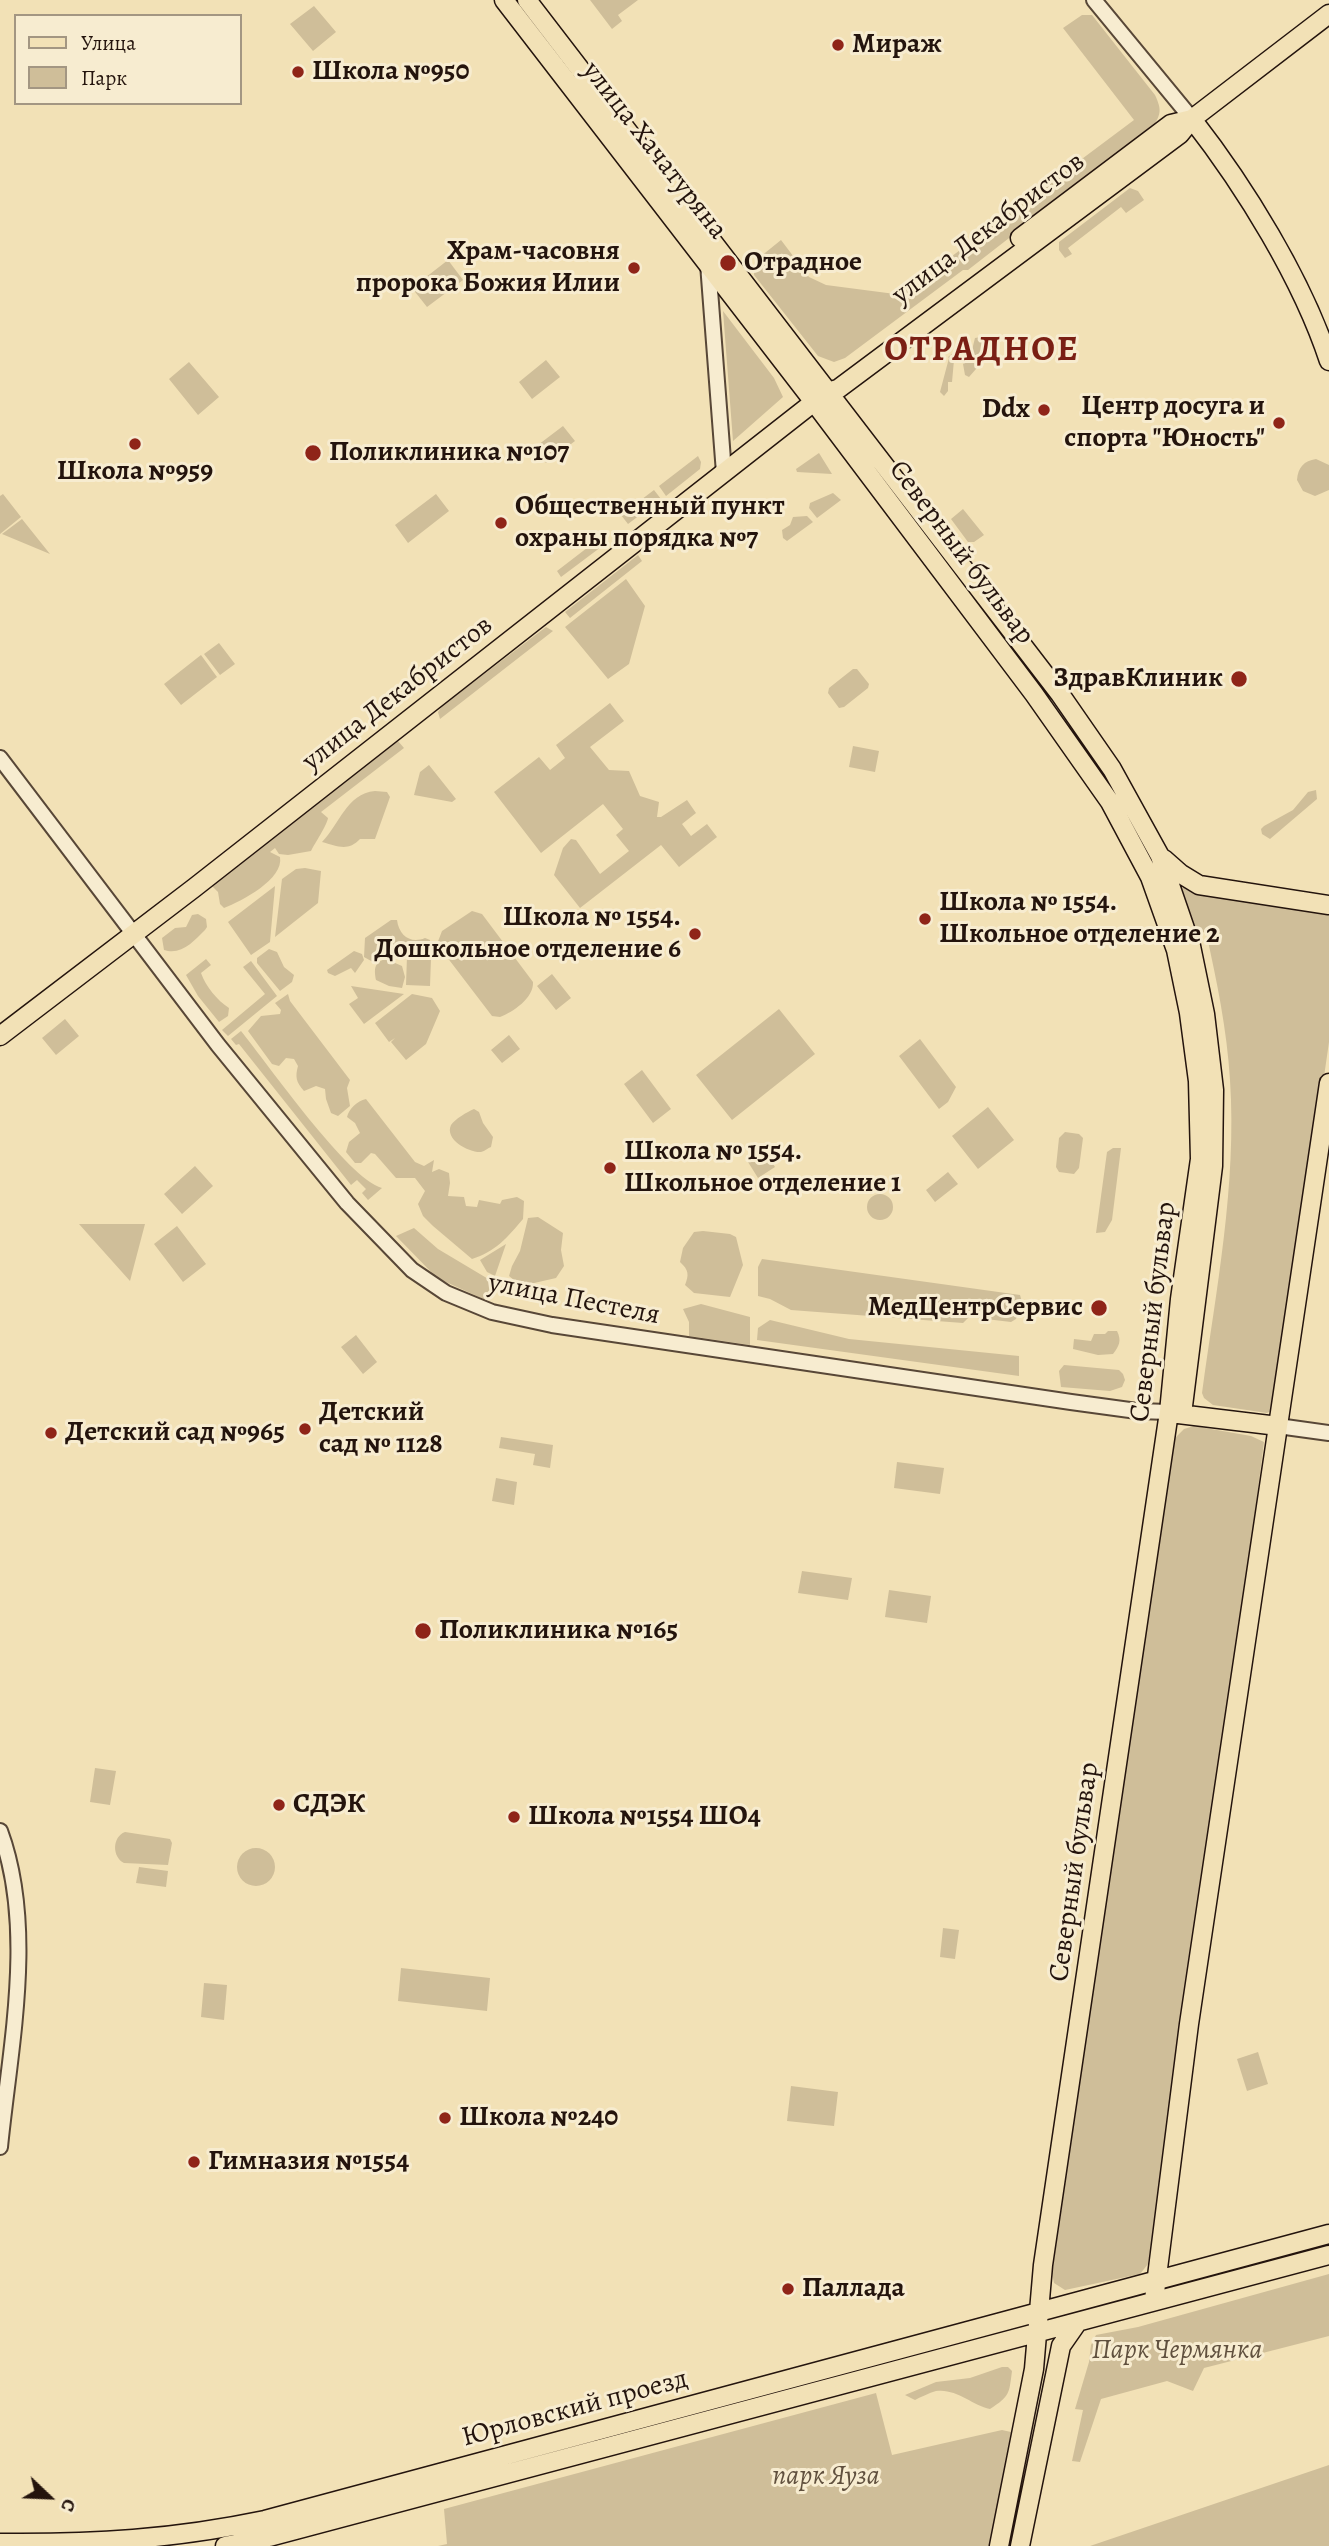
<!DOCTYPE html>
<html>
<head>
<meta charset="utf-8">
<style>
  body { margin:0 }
  #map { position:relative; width:1329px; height:2546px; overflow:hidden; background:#f2e1b6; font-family:Alegreya,serif }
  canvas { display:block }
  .legend { position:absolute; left:14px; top:14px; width:228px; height:91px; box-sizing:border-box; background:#f7ecd0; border:2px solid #a39682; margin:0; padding:9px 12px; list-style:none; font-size:21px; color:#24140d }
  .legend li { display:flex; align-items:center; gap:14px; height:35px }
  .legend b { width:35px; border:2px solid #a39682 }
  .north { position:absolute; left:14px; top:2462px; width:70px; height:70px; -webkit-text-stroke:5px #f7ecd0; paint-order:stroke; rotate:113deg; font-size:19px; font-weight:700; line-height:28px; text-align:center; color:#24140d }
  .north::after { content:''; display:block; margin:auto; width:24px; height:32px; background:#24140d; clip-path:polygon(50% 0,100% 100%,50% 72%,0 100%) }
</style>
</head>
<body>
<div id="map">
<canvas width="1329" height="2546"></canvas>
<ul class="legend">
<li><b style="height:9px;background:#f2e1b6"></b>Улица</li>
<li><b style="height:19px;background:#cfbe99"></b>Парк</li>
</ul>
<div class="north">С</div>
</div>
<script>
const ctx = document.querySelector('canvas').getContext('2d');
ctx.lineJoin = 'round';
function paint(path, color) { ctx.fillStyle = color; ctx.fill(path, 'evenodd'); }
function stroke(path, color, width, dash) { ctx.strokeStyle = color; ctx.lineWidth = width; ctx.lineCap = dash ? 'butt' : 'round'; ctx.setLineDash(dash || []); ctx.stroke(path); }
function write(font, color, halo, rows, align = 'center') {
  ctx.font = font + ' Alegreya,serif'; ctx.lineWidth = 6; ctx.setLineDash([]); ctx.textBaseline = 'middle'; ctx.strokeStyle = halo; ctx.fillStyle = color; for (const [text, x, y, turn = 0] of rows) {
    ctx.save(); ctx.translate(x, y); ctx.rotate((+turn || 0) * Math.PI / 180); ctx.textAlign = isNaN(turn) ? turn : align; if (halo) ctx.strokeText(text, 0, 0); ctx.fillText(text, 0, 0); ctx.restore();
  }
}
const green = new Path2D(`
  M 590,0 L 638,0 L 618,15 L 622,21 L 612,29 Z
  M 314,6 L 336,32 L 313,51 L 290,24 Z
  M 1082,15 L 1092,15 L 1155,95 C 1161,108 1162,114 1153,126 L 968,270 L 963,270 L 845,358 L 834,362 L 818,356 L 754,275 L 755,261 L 781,240 L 809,277 L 826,285 L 895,294 L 908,289 L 1134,120 L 1063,28 Z
  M 1130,188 L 1138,191 L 1144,200 L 1126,213 L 1121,207 L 1068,248 L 1072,254 L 1065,258 L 1059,250 L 1059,242 Z
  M 448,260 L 463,280 L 427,307 L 412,288 Z
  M 723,311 L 774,378 L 783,397 L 733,441 Z
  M 987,336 L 990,346 L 986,362 L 983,361 L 969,377 L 965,375 L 963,364 L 970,358 L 975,338 Z
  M 963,345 L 959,357 L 954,360 L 952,382 L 948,382 L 948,391 L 944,396 L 940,392 L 949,358 L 948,357 Z
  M 546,360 L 560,377 L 532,399 L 519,382 Z
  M 189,362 L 219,397 L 198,415 L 169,379 Z
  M 563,426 L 575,441 L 546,463 L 534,448 Z
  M 819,453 L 832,474 L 797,472 L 796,469 Z
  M 698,456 L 701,462 L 700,469 L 666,496 L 659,486 Z
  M 1316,459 L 1329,465 L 1329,490 L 1315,496 L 1303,491 L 1297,480 C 1298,467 1304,461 1316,459 Z
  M 654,490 L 661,499 L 628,524 L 621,515 Z
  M 833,493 L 841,500 L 817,518 L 809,508 L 810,503 Z
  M 3,494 L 21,517 L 0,534 L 0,496 Z
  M 436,494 L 449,511 L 408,543 L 395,525 Z
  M 963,509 L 984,535 L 974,542 L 968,542 L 951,519 Z
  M 807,516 L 813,522 L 787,541 L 783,538 L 782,530 L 790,525 L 793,517 Z
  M 22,519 L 50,554 L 2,534 Z
  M 596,541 L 601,547 L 561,577 L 557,571 Z
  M 638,555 L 642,561 L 570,618 L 565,612 Z
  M 626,579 L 645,606 L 629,664 L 608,679 L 565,627 Z
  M 546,627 L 553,631 L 440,719 L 438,712 L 442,706 Z
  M 219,643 L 235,664 L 220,675 L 204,654 Z
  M 201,655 L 217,677 L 181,705 L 164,684 Z
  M 853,669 L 857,669 L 869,684 L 868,688 L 844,707 L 839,708 L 828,693 L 829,688 Z
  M 610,703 L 624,721 L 590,747 L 609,770 L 629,771 L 640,796 L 659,802 L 657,817 L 661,817 L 687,800 L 696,813 L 682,824 L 691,836 L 707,824 L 717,837 L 679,867 L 661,845 L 580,908 L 554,875 L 563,848 L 571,839 L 576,840 L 600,874 L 629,851 L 616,835 L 623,829 L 603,804 L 541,853 L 494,792 L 539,757 L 550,770 L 565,758 L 556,745 Z
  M 398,741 L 404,748 L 321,812 L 328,818 C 327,825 315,843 311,851 L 288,855 L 279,854 L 275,848 L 270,852 L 280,857 C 284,879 242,901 224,908 L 220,904 L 218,892 L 211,885 Z
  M 853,746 L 879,751 L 875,772 L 849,767 Z
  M 429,765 L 456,799 L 452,802 L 414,795 L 420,772 Z
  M 1316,790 L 1317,799 L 1270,839 L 1262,834 L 1261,829 L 1264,826 L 1293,810 L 1308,792 Z
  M 375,791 L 387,792 L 390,797 L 375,839 L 360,839 C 348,852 337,846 322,842 C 340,824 346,794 375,791 Z
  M 305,868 L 321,871 L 318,903 L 275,937 L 282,879 L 296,869 Z
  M 275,886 L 270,942 L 251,955 L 228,922 Z
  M 1178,887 L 1329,910 L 1329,1042 L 1277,1403 L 1273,1410 L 1267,1413 L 1213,1405 L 1204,1398 L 1202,1393 C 1216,1290 1237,1185 1230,1080 C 1227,1030 1217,982 1206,932 L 1192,934 Z
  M 472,911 L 482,914 L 533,982 C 534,998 513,1012 500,1017 L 492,1016 L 437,944 L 442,931 Z
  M 198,914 L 206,919 L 207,927 L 205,930 C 194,941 181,956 164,950 L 162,938 L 175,928 L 186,927 L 192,915 Z
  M 391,920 L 397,920 C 399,936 411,944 425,938 L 430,940 L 431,952 L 408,956 L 431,958 L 430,986 L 406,985 L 407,956 L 403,956 L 397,949 L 390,948 L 373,962 L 364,957 L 365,938 Z
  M 269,949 L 277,952 L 284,967 L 294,975 L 292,982 L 280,991 L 257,963 L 257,958 Z
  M 354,951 L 362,954 L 364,960 L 355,973 L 351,968 L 335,976 L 328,973 L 327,970 Z
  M 206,959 L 211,965 L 201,973 C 206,987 217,1000 229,1008 L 228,1016 L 219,1022 L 198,996 L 186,975 Z
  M 386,959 L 402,966 L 405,977 L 402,988 L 389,986 L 376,980 C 374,969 374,962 386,959 Z
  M 251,961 L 277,996 L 228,1036 L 222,1030 L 265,994 L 243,967 Z
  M 552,974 L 571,998 L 556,1010 L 537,986 Z
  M 351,986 L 404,994 L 364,1024 L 349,1004 L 358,998 Z
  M 288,994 L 290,1001 L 350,1080 L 347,1088 L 350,1106 L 338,1116 L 331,1113 L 326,1099 L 325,1089 L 316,1086 L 304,1091 C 296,1082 295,1077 298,1066 L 294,1059 L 286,1058 L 279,1066 L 272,1064 L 248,1031 L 261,1016 L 280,1014 L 281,1010 L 275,1003 Z
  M 412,994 L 432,998 L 440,1011 L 426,1044 L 406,1060 L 391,1042 L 395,1038 L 389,1042 L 375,1023 Z
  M 779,1009 L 815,1054 L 732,1120 L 696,1075 Z
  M 65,1019 L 79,1036 L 56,1055 L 42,1038 Z
  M 241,1031 C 267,1063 348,1179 382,1188 L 368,1200 L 362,1193 L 366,1189 L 357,1180 L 351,1185 L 239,1044 L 236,1045 L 231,1039 Z
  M 509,1035 L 520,1049 L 502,1063 L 491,1050 Z
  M 920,1039 L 956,1087 L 948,1102 L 939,1109 L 899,1056 Z
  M 642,1070 L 671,1109 L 653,1123 L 624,1084 Z
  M 366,1099 L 415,1162 L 424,1166 L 434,1160 L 432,1172 L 439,1169 L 449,1173 L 450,1183 L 448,1196 L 464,1197 L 466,1206 L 477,1207 L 479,1200 L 500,1204 L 502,1200 L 517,1197 L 524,1201 L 523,1219 C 508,1237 495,1252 472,1259 L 433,1226 L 423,1216 L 418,1204 L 425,1191 L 415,1178 L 396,1178 L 375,1154 L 371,1153 L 361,1163 L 355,1163 L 346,1152 L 349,1142 L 360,1133 L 355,1123 L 347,1117 C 349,1109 357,1101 366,1099 Z
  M 988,1107 L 1014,1140 L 978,1169 L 952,1136 Z
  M 474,1109 L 479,1112 L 483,1123 L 493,1137 L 491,1147 C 488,1148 485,1151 481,1152 C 470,1153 444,1140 451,1125 C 455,1119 467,1112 474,1109 Z
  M 1065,1132 L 1079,1134 L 1083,1138 L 1079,1168 L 1074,1174 L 1059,1172 L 1056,1167 L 1059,1138 Z
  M 1113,1148 L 1121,1148 L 1112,1220 L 1105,1232 L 1096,1233 L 1107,1152 Z
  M 765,1151 L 775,1167 L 758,1178 L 748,1162 Z
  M 195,1166 L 213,1186 L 182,1214 L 164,1194 Z
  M 948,1172 L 958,1184 L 935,1202 L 926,1190 Z
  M867 1207a13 13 0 1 1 26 0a13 13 0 1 1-26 0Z
  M 538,1217 L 563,1233 L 561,1250 L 564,1266 L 556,1278 L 521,1286 L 509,1276 L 512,1266 L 520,1251 L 528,1218 Z
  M 79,1224 L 145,1224 L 130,1281 Z
  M 177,1226 L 206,1264 L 183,1282 L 154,1244 Z
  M 414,1228 L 438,1249 L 495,1283 L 488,1301 L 437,1278 L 396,1236 Z
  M 703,1231 L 730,1234 L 736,1237 L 743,1265 L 730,1297 L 694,1293 L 685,1285 C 689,1275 689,1270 680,1262 L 683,1248 L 694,1232 Z
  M 506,1244 L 495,1276 L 487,1272 L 480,1260 Z
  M 762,1259 L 1020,1295 L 1022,1302 L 1016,1319 L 1011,1322 L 969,1317 L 963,1323 L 791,1310 L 770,1299 L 758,1296 L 758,1267 Z
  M 701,1304 L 750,1317 L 750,1345 L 689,1336 L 689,1322 L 683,1309 Z
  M 770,1320 L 849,1339 L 1019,1356 L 1019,1376 L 757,1340 L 758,1328 Z
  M 1108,1331 L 1117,1331 C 1122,1341 1119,1346 1113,1354 L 1098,1355 L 1073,1349 L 1074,1339 L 1091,1341 L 1094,1334 L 1105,1334 Z
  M 356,1335 L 377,1362 L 363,1374 L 341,1347 Z
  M 1064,1365 L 1119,1370 L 1123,1374 L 1125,1380 L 1122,1387 L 1110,1391 L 1061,1387 L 1059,1371 Z
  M 1194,1426 L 1251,1436 L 1264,1442 L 1211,1856 L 1148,2264 L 1140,2274 L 1065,2290 L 1054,2283 L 1052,2273 L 1174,1439 L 1184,1429 Z
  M 501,1437 L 553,1445 L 550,1468 L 533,1465 L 535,1454 L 499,1448 Z
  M 897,1462 L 944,1468 L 940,1494 L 894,1488 Z
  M 496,1478 L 517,1482 L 514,1505 L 492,1501 Z
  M 802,1571 L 852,1578 L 848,1600 L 798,1593 Z
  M 889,1590 L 931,1596 L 927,1623 L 885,1617 Z
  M 95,1768 L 116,1771 L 110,1805 L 90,1802 Z
  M 125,1832 L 170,1839 L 172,1843 L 168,1865 L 124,1863 C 112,1857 112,1837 125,1832 Z
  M237 1867a19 19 0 1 1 38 0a19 19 0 1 1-38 0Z
  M 139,1867 L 168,1871 L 166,1887 L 136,1883 Z
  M 943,1928 L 959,1930 L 955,1959 L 940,1957 Z
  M 401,1968 L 490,1978 L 487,2011 L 398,2001 Z
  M 204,1983 L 227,1985 L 224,2020 L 201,2017 Z
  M 1258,2052 L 1268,2084 L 1247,2091 L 1237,2059 Z
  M 791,2086 L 838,2092 L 834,2126 L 787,2121 Z
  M 1329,2274 L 1329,2336 L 1204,2368 L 1193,2391 L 1167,2381 L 1101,2399 L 1080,2462 L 1072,2461 L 1083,2410 L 1075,2409 L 1089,2362 L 1091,2345 L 1096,2335 L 1138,2327 Z
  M 1002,2367 L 1008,2367 L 1012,2371 C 1009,2394 1010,2396 990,2409 C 972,2405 956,2388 936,2391 C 929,2393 921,2397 915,2400 L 905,2395 L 936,2382 L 970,2378 Z
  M 876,2393 L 892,2455 L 1002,2430 L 1011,2432 L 990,2546 L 438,2546 L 447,2544 L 444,2509 Z
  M 1329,2465 L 1329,2546 L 1090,2546 Z`);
const minor = new Path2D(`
  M 1094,0 L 1192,119
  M 708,264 L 724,473
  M 0,758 L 218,1045 L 347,1203 L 412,1270 L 446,1293 L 492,1312 L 552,1325 L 1071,1402 L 1137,1411 L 1169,1412
  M 1278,1426 L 1329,1433
  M 0,1831 C 36,1928 10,2047 0,2147`);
const major = new Path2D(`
  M 504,0 L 814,402 L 1034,694 L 1110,802 L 1150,877 L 1176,950 L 1189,1013 L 1198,1081 L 1200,1159 L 1180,1299 L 1169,1412 L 1043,2265 L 1034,2369 L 999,2546
  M 527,0 L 1060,694 L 1112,769 L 1160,856 L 1191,946 L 1205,1014 L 1214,1090 L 1213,1166 L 1182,1414
  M 1192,119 C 1245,187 1302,279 1329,361
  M 1020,238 L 1171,124 L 1192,119
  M 1164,859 L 1181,874 L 1199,885 L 1329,905
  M 0,1036 L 194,888 L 814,402 L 827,392 L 838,389 L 1180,134 L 1192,119 L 1329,14
  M 1170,1413 L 1278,1426
  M 1154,2300 L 1189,2024 L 1329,1083
  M 0,2543 C 93,2544 174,2539 265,2520 L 1329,2234
  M 225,2546 L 269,2537 L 1329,2255
  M 1020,2546 L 1061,2346 L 1077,2323`);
const markers = [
  [838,45,7,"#8f2418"],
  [298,72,7,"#8f2418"],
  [728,263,9,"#8f2418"],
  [634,268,7,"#8f2418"],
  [1044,410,7,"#8f2418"],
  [1279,423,7,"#8f2418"],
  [135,444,7,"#8f2418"],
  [313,453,9,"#8f2418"],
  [501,523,7,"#8f2418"],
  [1239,679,9,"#8f2418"],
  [925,919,7,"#8f2418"],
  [695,934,7,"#8f2418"],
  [610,1168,7,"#8f2418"],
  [1099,1308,9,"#8f2418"],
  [305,1429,7,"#8f2418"],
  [51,1433,7,"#8f2418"],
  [423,1631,9,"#8f2418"],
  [279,1805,7,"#8f2418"],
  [514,1817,7,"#8f2418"],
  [445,2118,7,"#8f2418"],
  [194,2162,7,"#8f2418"],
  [788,2289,7,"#8f2418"]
];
const poiNames = [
  ["Мираж",852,45],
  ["Школа №950",312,72],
  ["Храм-часовня",620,252,"right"],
  ["пророка Божия Илии",620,284,"right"],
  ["Отрадное",744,263],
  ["Центр досуга и",1265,407,"right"],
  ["спорта \"Юность\"",1265,439,"right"],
  ["Ddx",1030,410,"right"],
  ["Поликлиника №107",329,453],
  ["Школа №959",135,472,"center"],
  ["Общественный пункт",515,507],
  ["охраны порядка №7",515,539],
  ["ЗдравКлиник",1223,679,"right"],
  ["Школа № 1554.",939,903],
  ["Школьное отделение 2",939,935],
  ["Школа № 1554.",681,918,"right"],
  ["Дошкольное отделение 6",681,950,"right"],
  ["Школа № 1554.",624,1152],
  ["Школьное отделение 1",624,1184],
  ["МедЦентрСервис",1083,1308,"right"],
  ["Детский",319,1413],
  ["сад № 1128",319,1445],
  ["Детский сад №965",65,1433],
  ["Поликлиника №165",439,1631],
  ["СДЭК",293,1805],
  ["Школа №1554 ШО4",528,1817],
  ["Школа №240",459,2118],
  ["Гимназия №1554",208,2162],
  ["Паллада",802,2289]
];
const streetNames = [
  ["улица Хачатуряна",654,151,52],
  ["улица Декабристов",989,229,-37],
  ["Северный бульвар",961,553,53],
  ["улица Декабристов",398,694,-38],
  ["улица Пестеля",574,1300,11],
  ["Северный бульвар",1154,1312,-83],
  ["Северный бульвар",1075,1872,-82],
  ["Юрловский проезд",575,2409,-15]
];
const parkNames = [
  ["Парк Чермянка",1177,2351],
  ["парк Яуза",826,2477]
];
const districtNames = [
  ["ОТРАДНОЕ",982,351]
];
paint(green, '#cfbe99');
stroke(minor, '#584737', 18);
stroke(major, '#24140d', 21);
stroke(minor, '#f7ecd0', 14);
stroke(major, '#f2e1b6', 18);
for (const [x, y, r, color] of markers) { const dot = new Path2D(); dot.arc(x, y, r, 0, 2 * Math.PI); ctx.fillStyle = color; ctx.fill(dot); stroke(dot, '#f7ecd0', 2.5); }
write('bold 28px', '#24140d', '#f7ecd0', poiNames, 'left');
write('28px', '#24140d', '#f7ecd0', streetNames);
write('italic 28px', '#60503e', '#f7ecd0', parkNames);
ctx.letterSpacing = '2px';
write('bold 35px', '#7a1f14', '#f7ecd0', districtNames);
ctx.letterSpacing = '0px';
</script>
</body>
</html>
